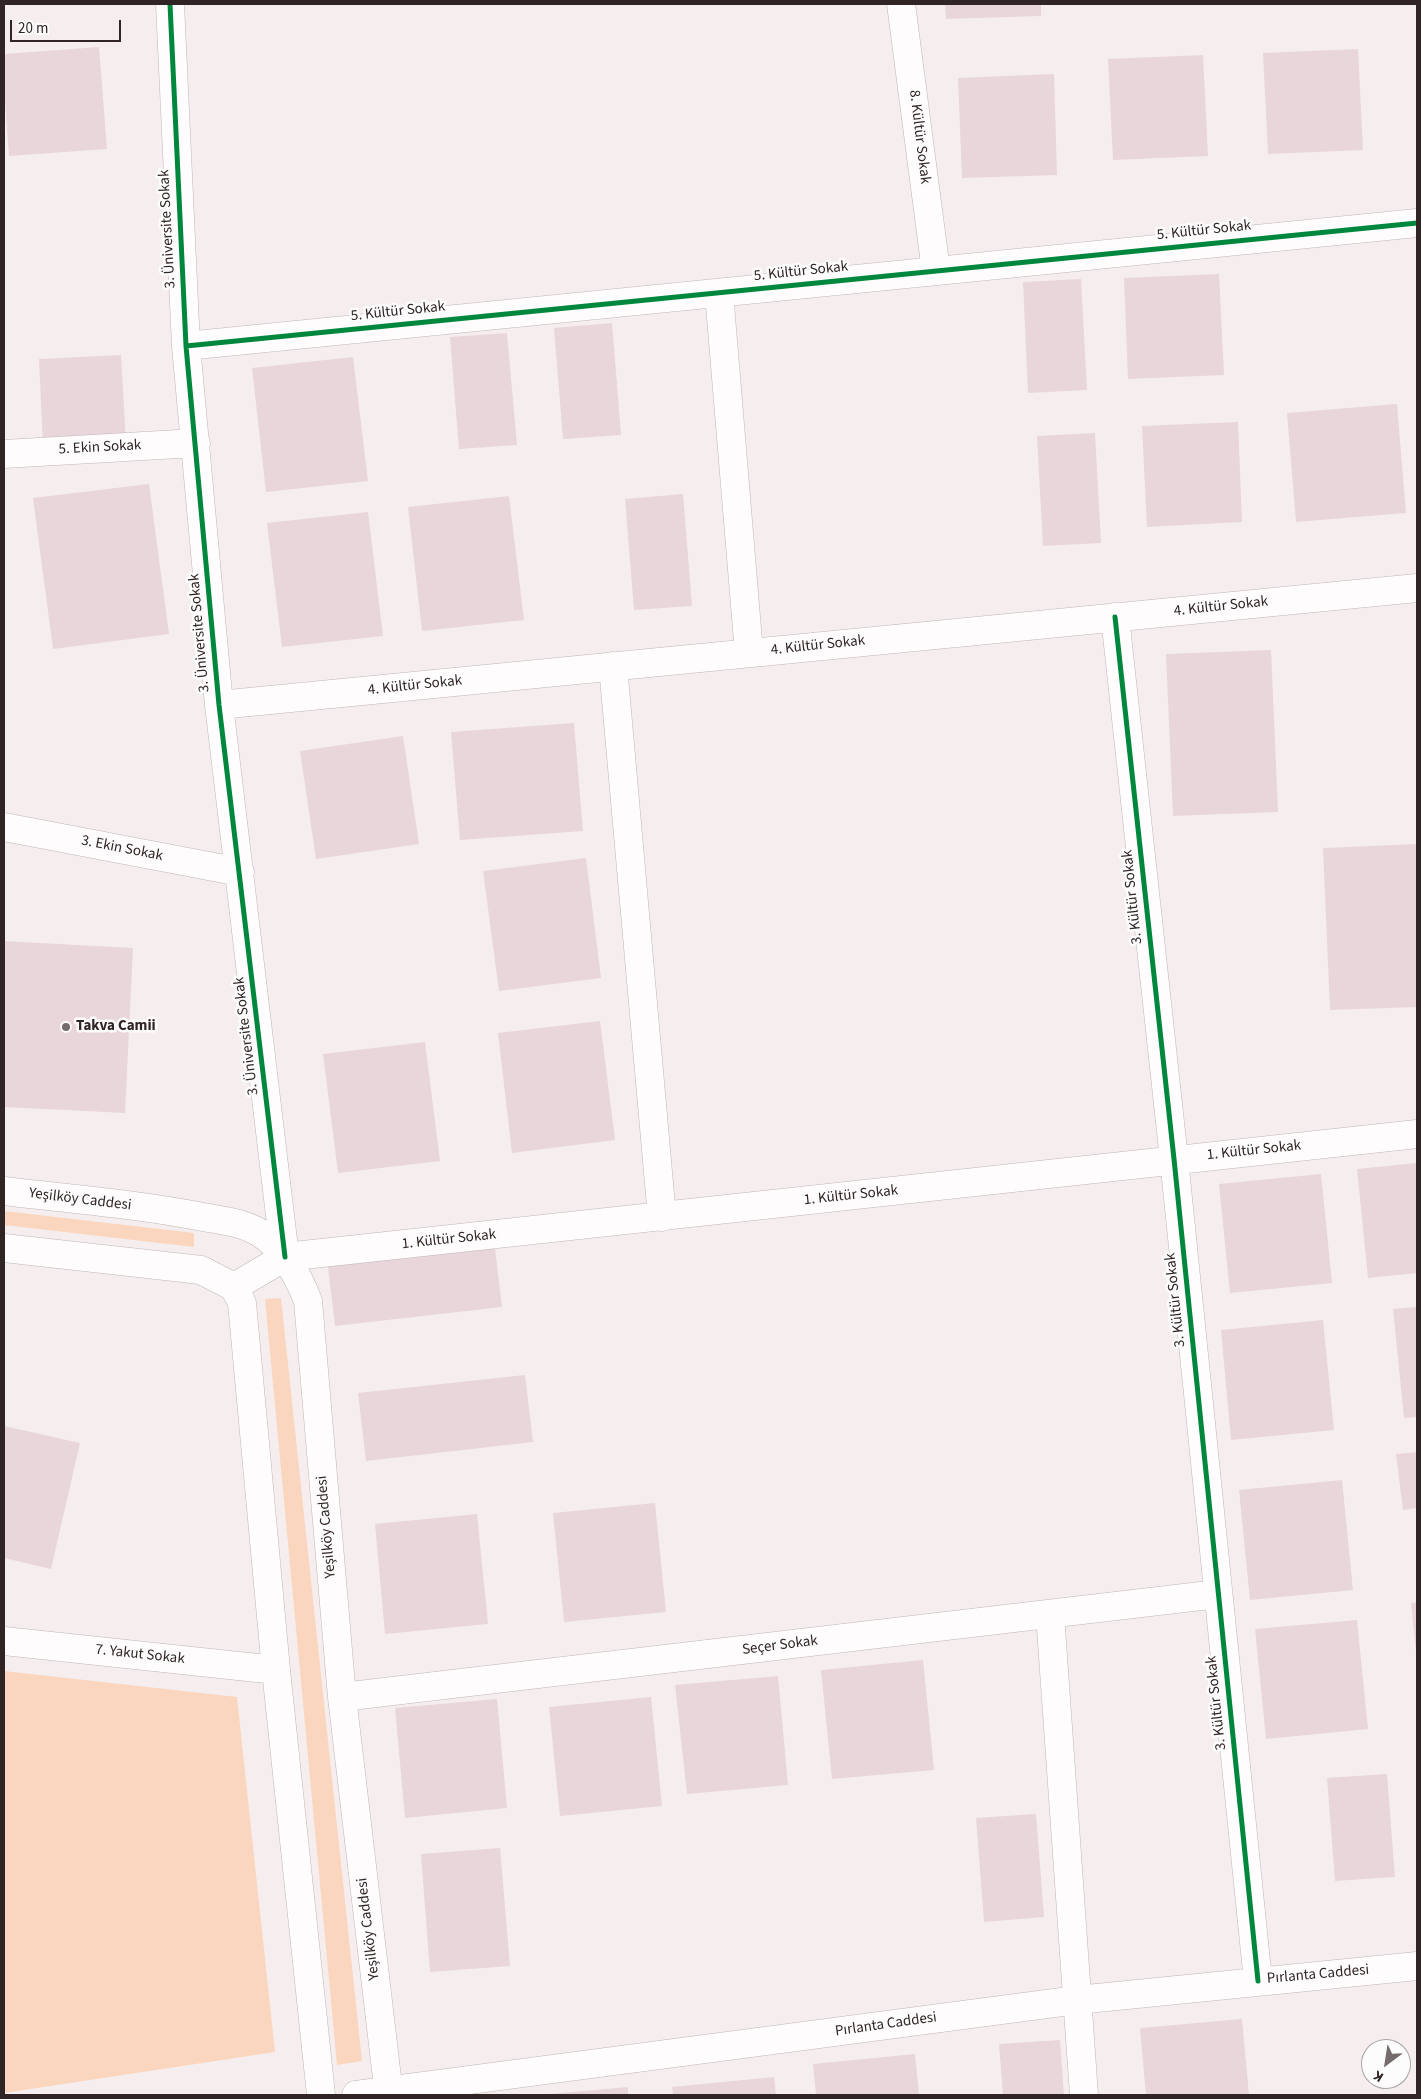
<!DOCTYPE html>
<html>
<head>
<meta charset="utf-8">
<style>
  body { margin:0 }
  #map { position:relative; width:1421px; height:2099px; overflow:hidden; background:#f6eeee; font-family:"Source Sans 3",sans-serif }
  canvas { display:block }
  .frame { position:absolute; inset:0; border:5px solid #312424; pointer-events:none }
  .north { position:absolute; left:1361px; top:2039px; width:50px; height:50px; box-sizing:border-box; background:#fcfcfc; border:1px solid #aba6a6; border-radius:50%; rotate:211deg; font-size:14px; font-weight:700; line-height:20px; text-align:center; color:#312424 }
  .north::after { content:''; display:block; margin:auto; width:18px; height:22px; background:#766b6b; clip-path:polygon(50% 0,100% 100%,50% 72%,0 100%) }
  .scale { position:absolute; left:10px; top:20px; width:111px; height:22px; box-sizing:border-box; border:2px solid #312424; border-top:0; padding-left:6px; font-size:15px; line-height:18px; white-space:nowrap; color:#312424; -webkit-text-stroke:4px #fcfcfc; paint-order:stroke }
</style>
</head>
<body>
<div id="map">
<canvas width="1421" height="2099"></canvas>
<div class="frame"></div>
<div class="north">K</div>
<div class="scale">20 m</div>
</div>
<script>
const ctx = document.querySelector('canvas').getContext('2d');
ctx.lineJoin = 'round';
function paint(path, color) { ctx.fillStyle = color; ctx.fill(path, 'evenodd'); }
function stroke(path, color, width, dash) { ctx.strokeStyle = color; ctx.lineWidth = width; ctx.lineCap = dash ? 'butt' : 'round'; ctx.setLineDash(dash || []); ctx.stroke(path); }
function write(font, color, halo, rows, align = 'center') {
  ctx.font = font + ' "Source Sans 3",sans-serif'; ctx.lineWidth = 5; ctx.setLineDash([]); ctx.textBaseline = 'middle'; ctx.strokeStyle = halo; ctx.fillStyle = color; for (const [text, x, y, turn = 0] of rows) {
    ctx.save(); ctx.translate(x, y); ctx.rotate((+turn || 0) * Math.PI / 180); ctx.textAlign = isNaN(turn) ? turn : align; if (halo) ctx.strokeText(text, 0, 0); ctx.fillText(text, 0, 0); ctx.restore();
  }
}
const green = new Path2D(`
  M 4,1211 L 194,1233 L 194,1247 L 4,1225 Z
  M 281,1298 L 362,2061 L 337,2065 L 265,1299 Z
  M 4,1671 L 237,1697 L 275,2052 L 4,2093 Z`);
const building = new Path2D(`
  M 945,4 L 1041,4 L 1041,16 L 946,19 Z
  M 99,47 L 107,149 L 9,156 L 4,87 L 4,54 Z
  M 1358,49 L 1363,150 L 1268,154 L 1263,53 Z
  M 1203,55 L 1208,156 L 1113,160 L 1108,59 Z
  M 1054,74 L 1057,175 L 962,178 L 958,78 Z
  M 1219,274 L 1224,375 L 1128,379 L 1124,278 Z
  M 1081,279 L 1087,390 L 1028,393 L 1023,282 Z
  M 612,323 L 621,435 L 563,439 L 554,328 Z
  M 507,333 L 517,445 L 459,449 L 450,337 Z
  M 121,355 L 126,442 L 43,446 L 39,359 Z
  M 353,357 L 368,481 L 266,492 L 252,368 Z
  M 1397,404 L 1406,513 L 1296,522 L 1287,413 Z
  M 1238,422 L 1242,522 L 1147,527 L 1142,426 Z
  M 1095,433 L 1101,543 L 1043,546 L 1037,436 Z
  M 149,484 L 169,634 L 53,649 L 33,498 Z
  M 683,494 L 692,606 L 634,610 L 625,499 Z
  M 509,496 L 524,620 L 422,631 L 408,507 Z
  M 368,512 L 383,636 L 282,647 L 267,523 Z
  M 1271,650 L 1278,812 L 1173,816 L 1166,654 Z
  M 574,723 L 583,831 L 460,840 L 451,732 Z
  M 403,736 L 419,844 L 316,859 L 300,751 Z
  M 1417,844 L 1417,1007 L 1330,1010 L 1323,848 Z
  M 586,858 L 601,978 L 499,991 L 483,871 Z
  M 4,941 L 133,948 L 125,1113 L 4,1107 Z
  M 600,1021 L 615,1140 L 512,1153 L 498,1033 Z
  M 425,1042 L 440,1161 L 338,1173 L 323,1054 Z
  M 1417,1163 L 1417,1273 L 1368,1278 L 1357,1169 Z
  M 1321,1174 L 1332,1283 L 1230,1293 L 1219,1184 Z
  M 494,1240 L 502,1307 L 335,1326 L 327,1259 Z
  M 1417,1307 L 1417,1417 L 1404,1418 L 1393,1309 Z
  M 1323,1320 L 1334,1430 L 1231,1440 L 1221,1330 Z
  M 525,1375 L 533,1442 L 366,1461 L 358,1393 Z
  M 4,1426 L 80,1443 L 51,1569 L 4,1558 Z
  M 1417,1452 L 1417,1508 L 1403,1510 L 1396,1454 Z
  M 1342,1480 L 1353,1590 L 1250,1600 L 1239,1490 Z
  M 655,1503 L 666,1612 L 564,1622 L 553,1513 Z
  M 477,1514 L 488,1624 L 385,1634 L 375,1524 Z
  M 1417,1602 L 1417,1652 L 1416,1652 L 1411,1603 Z
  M 1357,1620 L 1368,1729 L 1266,1739 L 1255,1629 Z
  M 923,1660 L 934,1770 L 832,1779 L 821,1670 Z
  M 778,1676 L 788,1785 L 687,1794 L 675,1685 Z
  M 651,1697 L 662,1806 L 560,1816 L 549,1707 Z
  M 497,1699 L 507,1808 L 405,1818 L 395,1708 Z
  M 1387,1774 L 1395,1877 L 1335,1881 L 1327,1778 Z
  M 1036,1814 L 1044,1917 L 984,1922 L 976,1818 Z
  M 500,1848 L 510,1966 L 430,1972 L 421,1854 Z
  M 1242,2019 L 1249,2095 L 1146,2095 L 1140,2028 Z
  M 1060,2040 L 1064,2095 L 1003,2095 L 999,2044 Z
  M 915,2054 L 919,2095 L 816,2095 L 813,2064 Z
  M 774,2077 L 776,2095 L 673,2095 L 672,2087 Z
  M 628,2087 L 628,2095 L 550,2095 L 550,2094 Z`);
const minor = new Path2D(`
  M 170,4 L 186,346 L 219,705 L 285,1257
  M 901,4 L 936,271
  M 719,293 L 749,653
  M 186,346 L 1417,223
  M 4,454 L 196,443
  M 1115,617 L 1174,1159 L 1258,1981
  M 613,666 L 662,1217
  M 219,705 L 1417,588
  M 4,827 L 240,872
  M 4,1191 C 70,1199 138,1204 203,1217 C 226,1221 249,1223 267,1238 C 287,1254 299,1278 308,1301 L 342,1697 L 389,2095
  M 4,1248 L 201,1270 L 234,1287 L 242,1303 L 276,1670 L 321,2095
  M 234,1287 L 285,1257 L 1417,1134
  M 1050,1614 L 1084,2095
  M 4,1641 L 276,1670
  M 342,1697 L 1218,1594
  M 356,2095 L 1077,2000 L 1417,1966`);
const cycleway = new Path2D(`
  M 170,4 L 186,346 L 219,705 L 285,1257
  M 186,346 L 1417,223
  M 1115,617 L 1174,1159 L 1258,1981`);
const markers = [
  [66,1027,5,"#766b6b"]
];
const streetNames = [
  ["8. Kültür Sokak",919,137,83],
  ["3. Üniversite Sokak",168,229,-93],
  ["5. Kültür Sokak",1204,231,-6],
  ["5. Kültür Sokak",801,272,-6],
  ["5. Kültür Sokak",398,312,-6],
  ["5. Ekin Sokak",100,448,-3],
  ["4. Kültür Sokak",1221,607,-6],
  ["3. Üniversite Sokak",200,633,-95],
  ["4. Kültür Sokak",818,646,-6],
  ["4. Kültür Sokak",415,686,-6],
  ["3. Ekin Sokak",122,849,11],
  ["3. Kültür Sokak",1133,897,-96],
  ["3. Üniversite Sokak",247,1036,-97],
  ["1. Kültür Sokak",1254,1151,-6],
  ["1. Kültür Sokak",851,1196,-6],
  ["Yeşilköy Caddesi",80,1200,7],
  ["1. Kültür Sokak",449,1240,-6],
  ["3. Kültür Sokak",1176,1300,-96],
  ["Yeşilköy Caddesi",327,1527,-95],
  ["Seçer Sokak",780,1646,-7],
  ["7. Yakut Sokak",140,1655,6],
  ["3. Kültür Sokak",1217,1703,-96],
  ["Yeşilköy Caddesi",369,1929,-97],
  ["Pırlanta Caddesi",1318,1975,-5],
  ["Pırlanta Caddesi",886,2025,-8]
];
const poiNames = [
  ["Takva Camii",76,1027]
];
paint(green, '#fad6be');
paint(building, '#e8d6db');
stroke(minor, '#c0b5b5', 29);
stroke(minor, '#fefcfc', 28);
stroke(cycleway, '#00873e', 5);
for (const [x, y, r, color] of markers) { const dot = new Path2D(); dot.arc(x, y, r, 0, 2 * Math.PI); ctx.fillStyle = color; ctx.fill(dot); stroke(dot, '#fcfcfc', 2); }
write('15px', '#312424', '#fcfcfc', streetNames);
write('bold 15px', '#312424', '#fcfcfc', poiNames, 'left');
</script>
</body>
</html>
